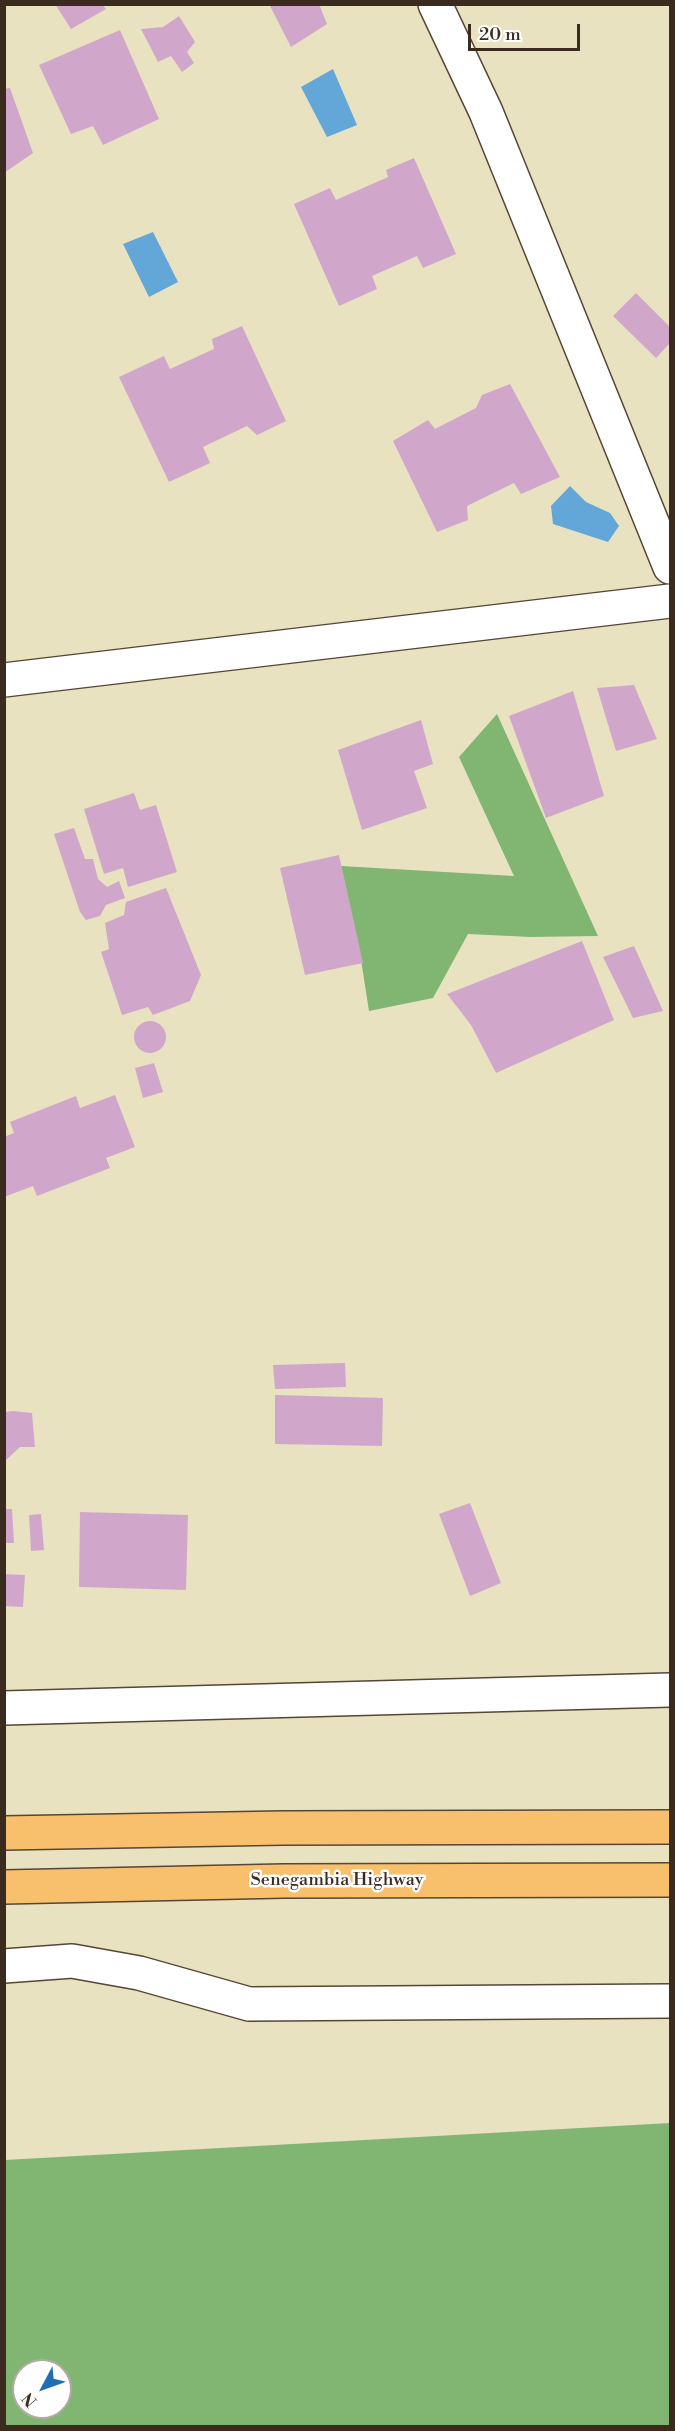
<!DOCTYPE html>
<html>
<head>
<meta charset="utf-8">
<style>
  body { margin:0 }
  #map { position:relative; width:675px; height:2431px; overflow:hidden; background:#e8e2c0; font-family:"Libre Bodoni",serif }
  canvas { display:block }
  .frame { position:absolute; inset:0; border:6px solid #3b2a1e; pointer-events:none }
  .north { position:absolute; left:12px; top:2359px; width:60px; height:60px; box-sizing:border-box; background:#fff; border:2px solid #b1aaa5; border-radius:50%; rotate:229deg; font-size:16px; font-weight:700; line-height:24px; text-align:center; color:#3b2a1e }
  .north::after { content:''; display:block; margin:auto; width:21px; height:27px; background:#1f6fb2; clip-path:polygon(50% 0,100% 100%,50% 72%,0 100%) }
  .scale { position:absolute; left:468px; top:24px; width:112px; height:27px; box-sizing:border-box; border:3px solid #3b2a1e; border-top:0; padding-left:8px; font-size:18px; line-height:21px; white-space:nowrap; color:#3b2a1e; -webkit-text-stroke:4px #fff; paint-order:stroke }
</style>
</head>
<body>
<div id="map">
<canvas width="675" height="2431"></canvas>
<div class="frame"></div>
<div class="north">N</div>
<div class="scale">20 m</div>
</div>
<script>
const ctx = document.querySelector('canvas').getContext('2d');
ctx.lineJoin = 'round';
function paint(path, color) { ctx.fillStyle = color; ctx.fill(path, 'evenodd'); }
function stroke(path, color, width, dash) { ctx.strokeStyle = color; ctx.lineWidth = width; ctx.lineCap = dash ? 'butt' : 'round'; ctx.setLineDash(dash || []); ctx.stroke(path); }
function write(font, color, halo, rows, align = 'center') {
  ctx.font = font + ' "Libre Bodoni",serif'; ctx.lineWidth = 5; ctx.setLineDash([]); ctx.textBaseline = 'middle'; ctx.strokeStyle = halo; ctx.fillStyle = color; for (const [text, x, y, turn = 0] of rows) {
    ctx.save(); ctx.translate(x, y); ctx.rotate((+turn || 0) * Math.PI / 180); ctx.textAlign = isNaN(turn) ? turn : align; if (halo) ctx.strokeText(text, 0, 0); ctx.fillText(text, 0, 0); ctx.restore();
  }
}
const forest = new Path2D(`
  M 497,714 L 598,936 L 531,937 L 468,934 L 433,998 L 369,1011 L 359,947 L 341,866 L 514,876 L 459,757 Z
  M 670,2123 L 670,2426 L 5,2426 L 5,2160 ZM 24,2371 L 60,2371 L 60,2407 L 24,2407 Z`);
const water = new Path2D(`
  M 333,69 L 357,125 L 327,137 L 301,87 Z
  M 153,232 L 178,282 L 149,297 L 123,244 Z
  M 570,486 L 586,502 L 610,513 L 619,526 L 608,542 L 553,524 L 551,506 Z`);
const building = new Path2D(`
  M 55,4 L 102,4 L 106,9 L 71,29 Z
  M 269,4 L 319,4 L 327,24 L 291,47 Z
  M 179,16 L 195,42 L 187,52 L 194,63 L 182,72 L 171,56 L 158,62 L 141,29 L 163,27 Z
  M 120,30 L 159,119 L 103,145 L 93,126 L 71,134 L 39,65 Z
  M 10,88 L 33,153 L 4,173 L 4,89 Z
  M 414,158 L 456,254 L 423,268 L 417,256 L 372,276 L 377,289 L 339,306 L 294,204 L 330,188 L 336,200 L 388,177 L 386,170 Z
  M 636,293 L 670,327 L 670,343 L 656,358 L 613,316 Z
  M 242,326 L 286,421 L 257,435 L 247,426 L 203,447 L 210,463 L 169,482 L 119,377 L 164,356 L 170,369 L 214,349 L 212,339 Z
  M 510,384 L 560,477 L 521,494 L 514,483 L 467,506 L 468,520 L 437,532 L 393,441 L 428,420 L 435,429 L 476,408 L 482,395 Z
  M 634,685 L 657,739 L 616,751 L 597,688 Z
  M 573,691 L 604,796 L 546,818 L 509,716 Z
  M 421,720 L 433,764 L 414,771 L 427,808 L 362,830 L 338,750 Z
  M 134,793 L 140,810 L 156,805 L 177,872 L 128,887 L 123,868 L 104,874 L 84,809 Z
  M 74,828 L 85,859 L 93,859 L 98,879 L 107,887 L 119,881 L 125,898 L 106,905 L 100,916 L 86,920 L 80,912 L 54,834 Z
  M 339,855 L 363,963 L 305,975 L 280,868 Z
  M 166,888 L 201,975 L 190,1001 L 153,1015 L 148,1007 L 122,1015 L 101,952 L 109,949 L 105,923 L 124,915 L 126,902 Z
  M 582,941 L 614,1020 L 496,1073 L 471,1025 L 447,994 Z
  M 634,946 L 663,1011 L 633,1018 L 603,957 Z
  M134 1037a16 16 0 1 1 32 0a16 16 0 1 1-32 0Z
  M 154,1063 L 163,1092 L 143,1098 L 135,1068 Z
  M 115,1095 L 135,1147 L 106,1158 L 110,1168 L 37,1196 L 33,1186 L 4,1197 L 4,1137 L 14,1133 L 10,1122 L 76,1096 L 80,1108 Z
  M 345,1363 L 346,1387 L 275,1389 L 273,1365 Z
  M 275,1395 L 383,1398 L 382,1446 L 275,1444 Z
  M 13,1411 L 32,1413 L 35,1447 L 20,1447 L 4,1462 L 4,1412 Z
  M 470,1503 L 501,1583 L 470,1596 L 439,1514 Z
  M 4,1509 L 12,1509 L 14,1543 L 4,1543 Z
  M 80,1512 L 188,1515 L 186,1590 L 79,1587 Z
  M 41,1514 L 44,1550 L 31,1551 L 29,1515 Z
  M 4,1574 L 25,1575 L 23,1607 L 4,1606 Z`);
const street = new Path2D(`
  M 435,4 L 486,112 L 670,567
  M 4,680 L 670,601
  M 4,1708 L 670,1690
  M 4,1966 L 72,1961 L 139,1973 L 249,2004 L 670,2001`);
const primary = new Path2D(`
  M 4,1833 L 283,1828 L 670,1827
  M 4,1887 L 284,1881 L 670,1880`);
const streetNames = [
  ["Senegambia Highway",337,1881]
];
paint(forest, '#80b672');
paint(water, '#63a6d8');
paint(building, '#d0a7cb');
stroke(street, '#554636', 36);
stroke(primary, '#554636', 36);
stroke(street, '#fff', 33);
stroke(primary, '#f8bf6c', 33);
write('18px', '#3b2a1e', '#fff', streetNames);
</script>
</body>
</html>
